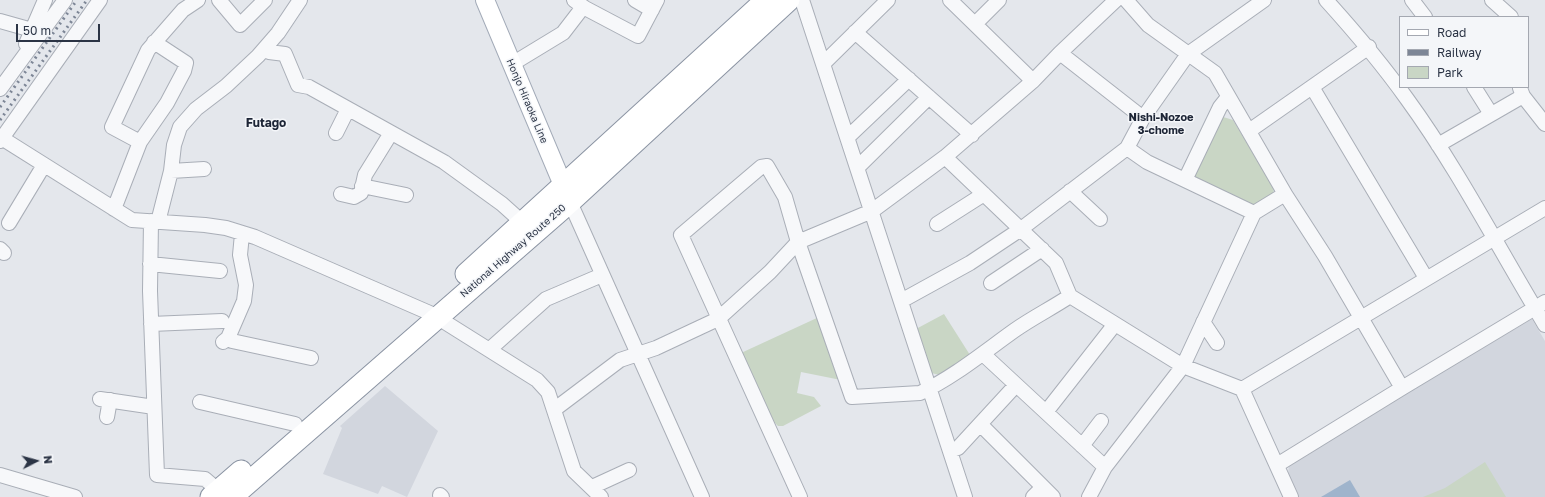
<!DOCTYPE html>
<html>
<head>
<meta charset="utf-8">
<style>
  body { margin:0 }
  #map { position:relative; width:1545px; height:497px; overflow:hidden; background:#e4e7ec; font-family:"Golos Text",sans-serif }
  canvas { display:block }
  .legend { position:absolute; left:1399px; top:16px; width:130px; height:72px; box-sizing:border-box; background:#f4f6f9; border:1px solid #a4a8b1; margin:0; padding:5px 7px; list-style:none; font-size:12px; color:#2b3445 }
  .legend li { display:flex; align-items:center; gap:8px; height:20px }
  .legend b { width:20px; border:1px solid #a4a8b1 }
  .north { position:absolute; left:16px; top:441px; width:40px; height:40px; -webkit-text-stroke:3px #f4f6f9; paint-order:stroke; rotate:84deg; font-size:11px; font-weight:700; line-height:16px; text-align:center; color:#2b3445 }
  .north::after { content:''; display:block; margin:auto; width:14px; height:18px; background:#2b3445; clip-path:polygon(50% 0,100% 100%,50% 72%,0 100%) }
  .scale { position:absolute; left:16px; top:24px; width:84px; height:18px; box-sizing:border-box; border:2px solid #2b3445; border-top:0; padding-left:5px; font-size:12px; line-height:14px; white-space:nowrap; color:#2b3445; -webkit-text-stroke:3px #f4f6f9; paint-order:stroke }
</style>
</head>
<body>
<div id="map">
<canvas width="1545" height="497"></canvas>
<ul class="legend">
<li><b style="height:5px;background:#fff"></b>Road</li>
<li><b style="height:5px;background:#7d8696"></b>Railway</li>
<li><b style="height:11px;background:#c9d6c5"></b>Park</li>
</ul>
<div class="north">N</div>
<div class="scale">50 m</div>
</div>
<script>
const ctx = document.querySelector('canvas').getContext('2d');
ctx.lineJoin = 'round';
function paint(path, color) { ctx.fillStyle = color; ctx.fill(path, 'evenodd'); }
function stroke(path, color, width, dash) { ctx.strokeStyle = color; ctx.lineWidth = width; ctx.lineCap = dash ? 'butt' : 'round'; ctx.setLineDash(dash || []); ctx.stroke(path); }
function write(font, color, halo, rows, align = 'center') {
  ctx.font = font + ' "Golos Text",sans-serif'; ctx.lineWidth = 3; ctx.setLineDash([]); ctx.textBaseline = 'middle'; ctx.strokeStyle = halo; ctx.fillStyle = color; for (const [text, x, y, turn = 0] of rows) {
    ctx.save(); ctx.translate(x, y); ctx.rotate((+turn || 0) * Math.PI / 180); ctx.textAlign = isNaN(turn) ? turn : align; if (halo) ctx.strokeText(text, 0, 0); ctx.fillText(text, 0, 0); ctx.restore();
  }
}
const built = new Path2D(`
  M 1532,319 L 1545,341 L 1545,497 L 1297,497 L 1288,475 L 1289,462 Z
  M 385,386 L 438,431 L 407,497 L 382,486 L 378,494 L 323,474 L 342,428 L 340,426 Z`);
const green = new Path2D(`
  M 1220,116 L 1233,120 L 1274,188 L 1273,196 L 1257,206 L 1248,205 L 1195,179 L 1195,169 Z
  M 944,314 L 970,355 L 940,375 L 931,373 L 916,329 Z
  M 819,317 L 841,380 L 801,372 L 797,393 L 814,397 L 821,406 L 783,426 L 778,426 L 773,421 L 741,353 Z
  M 1485,462 L 1506,497 L 1423,497 L 1445,488 Z`);
const water = new Path2D(`
  M 1350,480 L 1360,497 L 1321,497 Z`);
const minor = new Path2D(`
  M 219,0 L 240,25 L 265,0
  M 574,0 L 585,8 L 638,36 L 657,0
  M 635,0 L 652,10
  M 802,0 L 965,497
  M 950,0 L 1033,81
  M 1126,0 L 1148,25 L 1215,73 L 1285,194 L 1325,256 L 1402,388
  M 1326,0 C 1355,32 1382,64 1407,99 C 1458,169 1500,251 1545,325
  M 1412,0 L 1425,17
  M 1492,0 L 1511,17
  M 0,21 L 32,30
  M 975,24 L 999,0
  M 855,32 L 972,135
  M 26,44 L 45,0
  M 264,49 L 269,52 L 285,54 L 298,85 L 309,87 L 444,162 L 502,204 L 522,222
  M 1060,53 L 1143,118
  M 824,63 L 888,0
  M 512,64 L 563,33 L 583,7
  M 1312,87 L 1426,278
  M 1474,87 L 1491,114
  M 1520,88 L 1523,96 L 1545,124
  M 0,89 L 65,0
  M 1249,131 L 1369,47
  M 336,133 L 348,109
  M 0,137 L 132,220 L 205,225 L 226,228 L 255,237 L 432,314 L 537,380 L 548,392 L 574,471 L 601,497
  M 848,137 L 909,79
  M 0,141 L 100,0
  M 140,142 L 112,127 L 148,50 L 183,10 L 198,0
  M 1438,145 L 1523,96
  M 1127,148 L 1147,162 L 1254,213
  M 945,157 L 1056,263 L 1070,296 L 1183,366 L 1242,389 L 1291,497
  M 858,167 L 929,97
  M 171,171 L 204,169
  M 1185,180 L 1220,107 L 1228,97
  M 362,186 L 406,195
  M 1070,191 L 1100,219
  M 341,194 L 354,197 L 361,193 L 365,175 L 391,133
  M 570,202 L 702,497
  M 114,209 L 140,142 L 167,103 L 184,71 L 186,63 L 154,42
  M 151,221 L 150,291 L 157,475 L 205,479 L 219,491
  M 158,222 L 171,171 L 174,145 L 180,127 L 196,109 L 226,86 L 258,56 L 278,33 L 300,0
  M 9,223 L 44,165
  M 937,224 L 984,194
  M 0,249 L 4,253
  M 150,264 L 220,271
  M 991,283 L 1042,249
  M 901,301 L 970,263 L 1021,229 L 1127,148 L 1143,118 L 1188,54 L 1264,0
  M 1203,322 L 1217,343
  M 151,324 L 222,321
  M 228,338 L 232,341 L 311,358
  M 223,342 L 228,338 L 244,301 L 246,285 L 240,255 L 242,234
  M 490,349 L 546,299 L 602,275
  M 983,354 L 1105,467
  M 1242,389 L 1545,208
  M 100,399 L 154,407
  M 200,402 L 295,424
  M 555,409 L 620,360 L 656,348 L 718,319 L 770,272 L 798,242 L 872,211 L 945,157 L 1033,81 L 1060,53 L 1116,0
  M 1046,412 L 1115,324
  M 107,417 L 110,400
  M 980,424 L 1053,497
  M 1082,446 L 1101,421
  M 950,451 L 958,448 L 1016,385
  M 1277,465 L 1402,388 L 1545,302
  M 0,475 L 75,497
  M 592,487 L 629,470
  M 440,495 L 442,497
  M 800,497 L 681,235 L 761,167 L 767,166 L 785,197 L 798,242 L 852,397 L 920,393 C 954,377 984,352 1015,330 C 1032,318 1052,308 1070,296
  M 1033,497 L 1043,487
  M 1089,497 L 1105,467 L 1183,366 L 1254,213 L 1285,194`);
const major = new Path2D(`
  M 485,0 L 568,197`);
const highway = new Path2D(`
  M 466,274 L 766,0
  M 211,497 L 241,471
  M 232,497 L 570,202 L 789,0`);
const rail = new Path2D(`
  M 0,107 L 77,0
  M 0,120 L 87,0`);
const streetNames = [
  ["Honjo Hiraoka Line",527,101,67],
  ["National Highway Route 250",513,251,-41]
];
const neighbourhoodNames = [
  ["Nishi-Nozoe",1161,118],
  ["3-chome",1161,131]
];
const quarterNames = [
  ["Futago",266,123]
];
paint(built, '#d2d6de');
paint(green, '#c9d6c5');
paint(water, '#9fb4cc');
stroke(minor, '#a9aeb7', 16);
stroke(major, '#a3abb8', 20);
stroke(highway, '#8b94a3', 23);
stroke(minor, '#f7f8fa', 14);
stroke(major, '#fff', 18);
stroke(highway, '#fff', 21);
stroke(rail, '#7d8696', 3, [2, 4]);
write('10px', '#2b3445', '#f4f6f9', streetNames);
write('bold 11px', '#1d2536', '#f4f6f9', neighbourhoodNames);
write('bold 12px', '#1d2536', '#f4f6f9', quarterNames);
</script>
</body>
</html>
